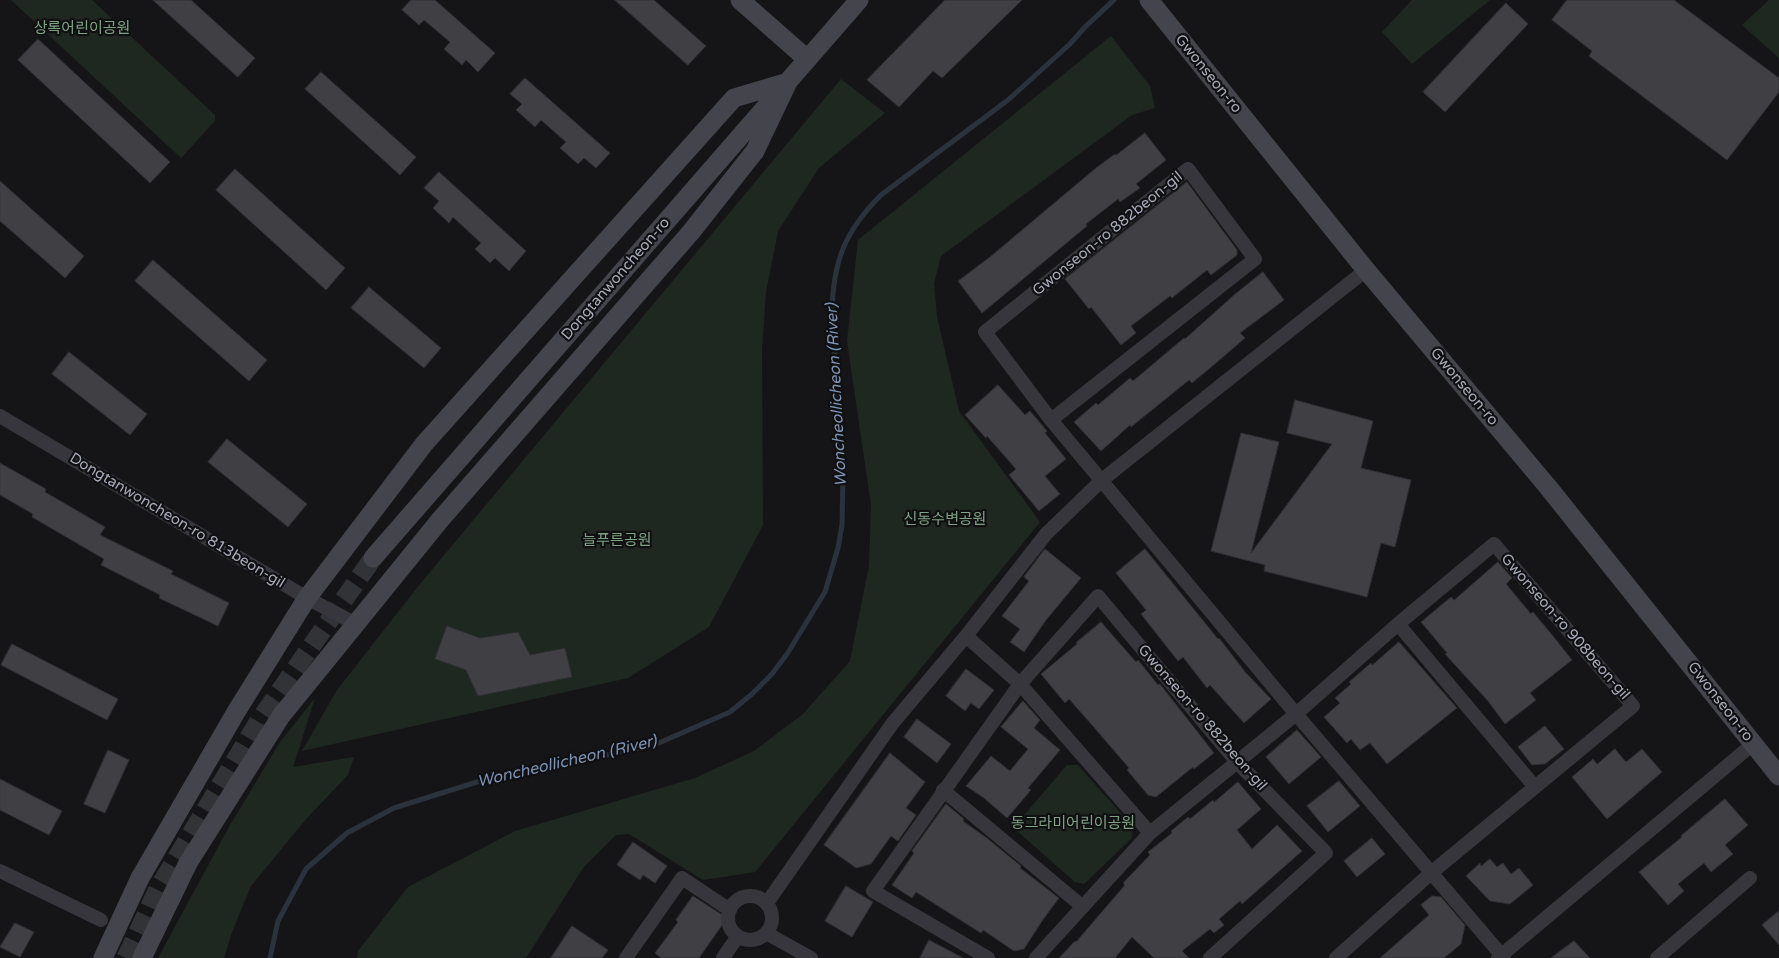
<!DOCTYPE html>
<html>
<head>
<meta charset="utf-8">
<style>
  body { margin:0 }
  canvas { display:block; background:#151517 }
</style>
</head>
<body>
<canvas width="1779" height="958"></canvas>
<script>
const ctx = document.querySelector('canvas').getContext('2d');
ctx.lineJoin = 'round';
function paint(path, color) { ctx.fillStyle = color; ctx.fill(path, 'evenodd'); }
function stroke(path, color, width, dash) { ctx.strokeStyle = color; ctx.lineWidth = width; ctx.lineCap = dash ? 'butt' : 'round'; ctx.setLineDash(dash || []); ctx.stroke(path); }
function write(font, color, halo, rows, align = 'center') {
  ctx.font = font + ' "Varela Round","Noto Sans KR",sans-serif'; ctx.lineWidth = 4.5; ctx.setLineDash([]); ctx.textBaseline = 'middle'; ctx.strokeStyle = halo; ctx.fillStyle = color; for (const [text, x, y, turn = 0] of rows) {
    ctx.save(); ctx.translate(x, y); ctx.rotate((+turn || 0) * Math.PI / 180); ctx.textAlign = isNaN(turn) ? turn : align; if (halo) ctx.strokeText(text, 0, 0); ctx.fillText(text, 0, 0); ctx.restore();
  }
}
const green = new Path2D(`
  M 11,0 L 92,0 L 215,115 L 215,121 L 181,158 Z
  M 1412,0 L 1490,0 L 1412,64 L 1382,32 Z
  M 1769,0 L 1779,0 L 1779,58 L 1742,25 Z
  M 1111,36 L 1150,86 L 1155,108 L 1132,115 L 941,256 L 934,283 L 937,317 L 959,411 L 1040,522 L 755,872 L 703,880 L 629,834 L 616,835 L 583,868 L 526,958 L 357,958 L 358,951 L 408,887 L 515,831 L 695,778 L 754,751 L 803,714 L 850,661 L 869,566 L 871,505 L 847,341 L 858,240 Z
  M 841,79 L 885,113 L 819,168 L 778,231 L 766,292 L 762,350 L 763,525 L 709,627 L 628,678 L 302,751 L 337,690 L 420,584 Z
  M 315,698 L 293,767 L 354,757 L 348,775 L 307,818 L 251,886 L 232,932 L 224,958 L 158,958 L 230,825 L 280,742 Z
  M 1067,765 L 1078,765 L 1132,826 L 1132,838 L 1084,884 L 1075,882 L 1017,831 L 1019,821 Z`);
const stream = new Path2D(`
  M 270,958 L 278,921 L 306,869 L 347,833 L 394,808 L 477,782 L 654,745 L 730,712 L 752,694 L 772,674 L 787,654 L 825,592 L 838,548 L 842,525 L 843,474 L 832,312 C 833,261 845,231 881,195 L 1008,100 L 1070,44 L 1085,27 L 1114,0`);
const building = new Path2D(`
  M 153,0 L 191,0 L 255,58 L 238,77 Z
  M 411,0 L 435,0 L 495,53 L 478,72 L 466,60 L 462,65 L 444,49 L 450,42 L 424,20 L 419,25 L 402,10 Z
  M 615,0 L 654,0 L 706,46 L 688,65 Z
  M 945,0 L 1022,0 L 942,78 L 933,71 L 899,107 L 867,80 Z
  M 1567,0 L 1674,0 L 1779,78 L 1779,92 L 1727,160 L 1589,56 L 1592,51 L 1552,20 Z
  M 1506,3 L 1528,24 L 1445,112 L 1423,92 Z
  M 38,39 L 170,162 L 150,183 L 18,60 Z
  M 321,72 L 416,157 L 400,175 L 305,89 Z
  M 525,78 L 610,153 L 596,168 L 584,158 L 578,164 L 560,148 L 566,142 L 541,120 L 535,127 L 516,110 L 522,104 L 510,94 Z
  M 1145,133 L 1166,160 L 1136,184 L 1140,188 L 1120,202 L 1118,199 L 1086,224 L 1087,226 L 982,313 L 958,281 L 990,257 L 1096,168 L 1115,154 L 1116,155 Z
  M 235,169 L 345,268 L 326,290 L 216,190 Z
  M 439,172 L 526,251 L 509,271 L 495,258 L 490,263 L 475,249 L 481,243 L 453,217 L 449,223 L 433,208 L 439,201 L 424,188 Z
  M 0,181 L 84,256 L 65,278 L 0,221 Z
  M 1187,182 L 1237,250 L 1237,255 L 1211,275 L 1207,270 L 1172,298 L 1170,296 L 1131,326 L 1136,333 L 1121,345 L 1091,307 L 1089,309 L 1065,279 Z
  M 153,260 L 267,360 L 249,381 L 135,281 Z
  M 1263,272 L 1284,300 L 1240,333 L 1245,338 L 1216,363 L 1192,383 L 1189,380 L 1131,427 L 1130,425 L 1101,451 L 1074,422 L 1096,403 L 1098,405 L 1130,378 L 1133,381 L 1184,338 L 1185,339 L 1234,295 Z
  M 369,287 L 441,348 L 424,368 L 351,308 Z
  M 69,352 L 147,414 L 130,435 L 52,374 Z
  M 998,385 L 1025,415 L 1030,411 L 1047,431 L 1045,433 L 1066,459 L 1045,476 L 1060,494 L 1039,511 L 1009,475 L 1016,469 L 987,436 L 986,438 L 965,415 Z
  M 1295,400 L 1373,421 L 1361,468 L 1411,480 L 1395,547 L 1381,543 L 1367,597 L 1264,571 L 1265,565 L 1211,551 L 1241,433 L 1279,442 L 1251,553 L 1332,444 L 1287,433 Z
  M 227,439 L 307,504 L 288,527 L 208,462 Z
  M 0,463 L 46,489 L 45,492 L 105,527 L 100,535 L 173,571 L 171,574 L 229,603 L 218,626 L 159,598 L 160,595 L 101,565 L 104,559 L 32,517 L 33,514 L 0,495 Z
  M 1045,549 L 1081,578 L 1046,620 L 1024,652 L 1010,642 L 1020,629 L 1002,616 L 1029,581 L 1024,577 Z
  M 1145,549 L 1218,639 L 1219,638 L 1246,673 L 1271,699 L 1244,723 L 1210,685 L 1207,688 L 1183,657 L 1178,661 L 1141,614 L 1146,610 L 1116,573 Z
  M 1498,562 L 1512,578 L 1506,584 L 1531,614 L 1533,612 L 1553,636 L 1572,660 L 1530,693 L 1536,700 L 1505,724 L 1488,701 L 1445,654 L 1447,653 L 1421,622 L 1451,597 L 1454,600 Z
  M 1101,622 L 1136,662 L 1138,660 L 1158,685 L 1160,684 L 1214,753 L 1194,769 L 1193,767 L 1156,797 L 1148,795 L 1127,770 L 1129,768 L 1092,725 L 1069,699 L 1065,703 L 1041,674 L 1077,644 L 1076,643 Z
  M 447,626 L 480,638 L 518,632 L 530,655 L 565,648 L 572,677 L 478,696 L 466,670 L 435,659 Z
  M 1399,642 L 1457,708 L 1387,764 L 1370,743 L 1360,750 L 1351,739 L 1347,743 L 1324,717 L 1340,703 L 1335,698 L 1351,684 L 1349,682 L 1371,663 L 1372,665 Z
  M 12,644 L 118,699 L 107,720 L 1,665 Z
  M 966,669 L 994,690 L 979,709 L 971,703 L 965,711 L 946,696 Z
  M 1023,701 L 1040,720 L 1034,728 L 1060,750 L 1028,788 L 1031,790 L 1007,818 L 984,798 L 966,786 L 991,756 L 1010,771 L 1028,749 L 1001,727 Z
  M 917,719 L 951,744 L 937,763 L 904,737 Z
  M 1545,726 L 1564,749 L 1545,764 L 1532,765 L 1518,747 Z
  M 1297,730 L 1321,757 L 1289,784 L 1266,757 Z
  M 1615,749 L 1626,762 L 1642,749 L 1662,772 L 1607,819 L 1572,777 L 1593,759 L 1597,764 Z
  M 108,750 L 129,760 L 105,813 L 84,804 Z
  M 890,753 L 925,782 L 906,808 L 916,815 L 898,841 L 891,836 L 871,864 L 856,868 L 824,845 Z
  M 0,779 L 62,811 L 49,835 L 0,810 Z
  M 1339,781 L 1360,806 L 1328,832 L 1307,806 Z
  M 1238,782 L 1261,809 L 1237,830 L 1252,849 L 1277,825 L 1302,851 L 1242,904 L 1240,901 L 1219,919 L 1224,925 L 1214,933 L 1210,929 L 1182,951 L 1189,958 L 1154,958 L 1132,937 L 1115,958 L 1059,958 L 1075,941 L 1076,942 L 1125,885 L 1123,883 L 1150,855 L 1148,852 L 1172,833 L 1171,831 L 1188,817 L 1190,819 L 1213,800 L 1214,802 Z
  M 1725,799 L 1748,825 L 1725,845 L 1733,854 L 1711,872 L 1704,863 L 1678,884 L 1684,891 L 1668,905 L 1639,872 L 1682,837 L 1681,836 Z
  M 946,804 L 964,819 L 963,821 L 988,839 L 1021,866 L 1020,868 L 1059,898 L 1042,921 L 1024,949 L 1014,951 L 983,930 L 981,933 L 916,892 L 912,898 L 892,885 L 914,853 L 912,851 Z
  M 1372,838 L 1385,854 L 1357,877 L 1344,861 Z
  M 633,842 L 667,866 L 655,883 L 643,875 L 640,880 L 617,865 Z
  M 1490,859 L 1497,867 L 1503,863 L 1511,874 L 1519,868 L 1533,885 L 1510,904 L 1490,901 L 1466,876 L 1480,863 L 1481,866 Z
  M 846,886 L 873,902 L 852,937 L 825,921 Z
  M 693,896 L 727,918 L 699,958 L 661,958 L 655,953 L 678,922 L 676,920 Z
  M 1432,896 L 1441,897 L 1465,925 L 1461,944 L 1444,958 L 1380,958 L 1429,915 L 1421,905 Z
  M 1779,911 L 1779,945 L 1762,925 Z
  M 15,923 L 34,932 L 20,957 L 0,947 Z
  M 572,926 L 608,950 L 602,958 L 551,958 Z
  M 929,940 L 963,958 L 920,958 Z
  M 1574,941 L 1590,958 L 1551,958 Z`);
const secondaryTunnel = new Path2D(`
  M 126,958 L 158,889 L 259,721 L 373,558`);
const street = new Path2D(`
  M 0,416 L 307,598 L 356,624
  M 1051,420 L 1255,259 L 1188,169 L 985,332 L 1051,420 L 1296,714 L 1504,958
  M 1398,624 L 1535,787
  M 966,636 L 1020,684 L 1150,833
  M 943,790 L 1083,907
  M 0,871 L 101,920
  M728 918a22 22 0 1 1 44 0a22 22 0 1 1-44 0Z
  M 767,903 L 892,724 L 966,636 L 1046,534 L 1102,480 L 1366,270
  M 766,933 L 811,958
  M 626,958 L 682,878 L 730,910
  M 723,958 L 738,936
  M 988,958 L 873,891 L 1020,684 L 1098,596 L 1237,762 L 1326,853 L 1210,958
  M 1036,958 L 1150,833 L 1296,714 L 1398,624 L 1494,544 L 1633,706 L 1431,873 L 1336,958
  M 1498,958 L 1753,744
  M 1657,958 L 1750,878`);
const secondary = new Path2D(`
  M 740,0 L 807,59
  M 1149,0 L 1366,270 L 1548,487 L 1779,776
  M 373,558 L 859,0
  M 103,958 L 140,878 L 236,712 L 307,598 L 424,444 L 734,98 L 788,82
  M 142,958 L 188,863 L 281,716 L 440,520 L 691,232 L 755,151 L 788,82`);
const parkNames = [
  ["상록어린이공원",82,29],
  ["신동수변공원",945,520],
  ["늘푸른공원",617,541],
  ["동그라미어린이공원",1073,824]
];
const streetNames = [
  ["Gwonseon-ro",1208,74,51],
  ["Gwonseon-ro 882beon-gil",1108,234,-39],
  ["Dongtanwoncheon-ro",616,279,-49],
  ["Gwonseon-ro",1464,387,50],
  ["Dongtanwoncheon-ro 813beon-gil",177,521,31],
  ["Gwonseon-ro 908beon-gil",1565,627,49],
  ["Gwonseon-ro",1720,702,52],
  ["Gwonseon-ro 882beon-gil",1202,718,49]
];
const waterNames = [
  ["Woncheollicheon (River)",837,395,-93],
  ["Woncheollicheon (River)",567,762,-13]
];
paint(green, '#1f2721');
stroke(stream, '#2b323b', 5);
paint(building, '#3f3f44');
stroke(building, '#2f2f33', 1);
stroke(secondaryTunnel, '#323337', 19, [19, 9]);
stroke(street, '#36363c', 14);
stroke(secondary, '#44454c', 19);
write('15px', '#7da384', '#101012', parkNames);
write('15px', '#a7aab7', '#101012', streetNames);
write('italic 16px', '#7d93b3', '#101012', waterNames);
</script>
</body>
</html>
